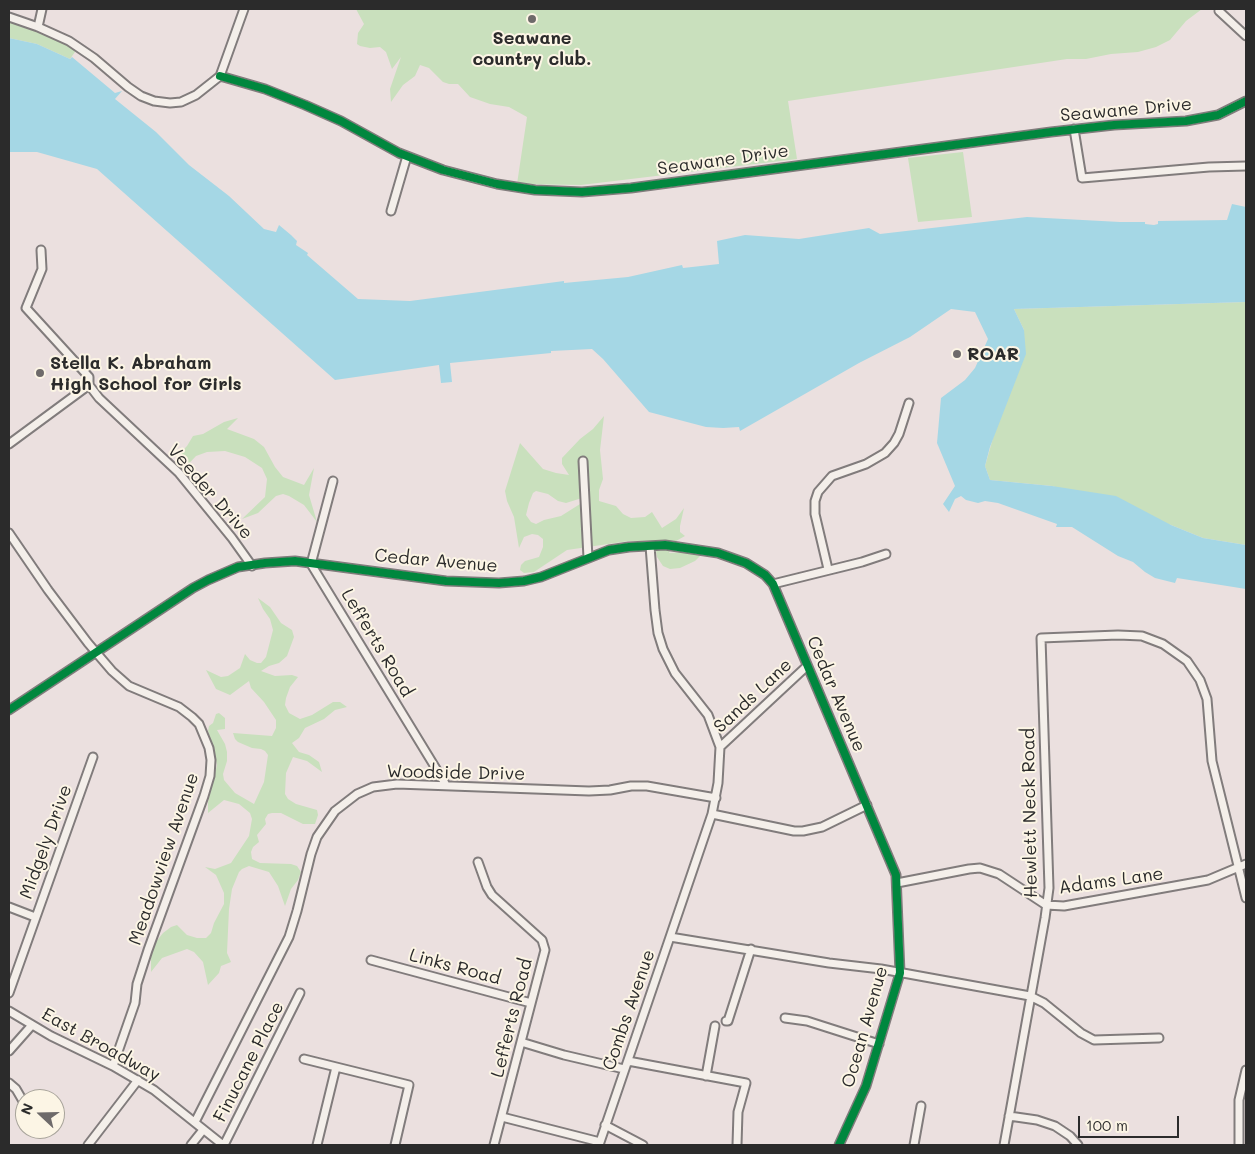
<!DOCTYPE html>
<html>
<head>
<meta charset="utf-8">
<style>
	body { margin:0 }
	#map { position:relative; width:1255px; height:1154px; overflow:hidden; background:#ebe0df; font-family:Mali,sans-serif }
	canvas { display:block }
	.frame { position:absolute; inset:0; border:10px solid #2b2b2b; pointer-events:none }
	.north { position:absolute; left:15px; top:1089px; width:50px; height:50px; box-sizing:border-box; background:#fcf5e5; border:1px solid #a8a49b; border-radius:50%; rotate:291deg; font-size:14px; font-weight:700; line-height:20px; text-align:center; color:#2b2b2b }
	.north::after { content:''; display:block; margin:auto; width:18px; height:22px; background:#6e6a6a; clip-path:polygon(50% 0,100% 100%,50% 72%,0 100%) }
	.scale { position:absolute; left:1078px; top:1116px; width:101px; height:22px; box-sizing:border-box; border:2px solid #2b2b2b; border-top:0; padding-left:6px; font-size:15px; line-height:18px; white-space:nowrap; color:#2b2b2b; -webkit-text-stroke:4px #fcf5e5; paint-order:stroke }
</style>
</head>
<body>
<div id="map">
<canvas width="1255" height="1154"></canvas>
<div class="frame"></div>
<div class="north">N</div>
<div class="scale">100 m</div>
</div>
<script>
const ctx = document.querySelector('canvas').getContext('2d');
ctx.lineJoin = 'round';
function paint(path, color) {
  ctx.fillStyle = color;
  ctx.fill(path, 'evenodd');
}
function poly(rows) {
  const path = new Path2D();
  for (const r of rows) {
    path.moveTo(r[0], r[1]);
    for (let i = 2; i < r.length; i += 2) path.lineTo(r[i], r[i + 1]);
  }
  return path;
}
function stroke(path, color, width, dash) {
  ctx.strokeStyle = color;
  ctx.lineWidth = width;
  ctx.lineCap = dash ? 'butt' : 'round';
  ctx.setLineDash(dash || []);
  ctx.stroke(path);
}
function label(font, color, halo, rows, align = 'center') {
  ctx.font = font + ' Mali,sans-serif';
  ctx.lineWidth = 4;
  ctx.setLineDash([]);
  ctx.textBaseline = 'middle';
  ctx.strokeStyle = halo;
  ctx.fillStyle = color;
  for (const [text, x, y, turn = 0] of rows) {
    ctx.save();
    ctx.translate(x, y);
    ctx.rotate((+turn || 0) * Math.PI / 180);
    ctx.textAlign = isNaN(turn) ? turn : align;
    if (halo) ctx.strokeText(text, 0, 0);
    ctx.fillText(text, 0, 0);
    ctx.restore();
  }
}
const green = poly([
	[356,9,1202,9,1186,21,1170,40,1156,47,1138,52,1111,54,1086,59,1067,59,788,101,797,159,581,185,517,184,527,117,509,107,490,104,470,97,458,84,449,84,443,82,429,68,420,65,415,76,403,85,391,102,390,89,401,57,392,69,386,52,380,47,370,48,360,46,357,44,358,33,364,24],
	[9,20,23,22,64,40,77,49,70,59,37,44,9,38],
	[963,152,972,217,918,222,908,158],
	[1246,302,1246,545,1203,538,1171,525,1052,486,990,480,985,466,1024,330,1014,309],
	[604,416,600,450,603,479,599,490,599,501,616,506,623,514,631,518,645,517,652,512,662,528,676,519,684,508,680,526,680,532,685,536,676,541,669,553,691,552,702,554,695,561,680,568,670,569,663,566,657,557,656,551,660,541,629,541,567,550,534,572,524,573,520,570,521,565,525,561,539,557,543,547,543,539,538,535,532,534,524,537,519,548,514,517,507,501,505,491,520,443,543,469,556,473,569,475,562,464,562,458,580,439,593,429],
	[536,491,548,494,558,501,566,503,582,498,588,499,561,516,544,520,536,524,531,522,526,515,529,503,533,493],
	[238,418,227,429,254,439,264,447,275,467,283,477,304,485,314,468,309,495,317,522,304,505,289,496,283,494,276,496,258,513,242,519,265,497,267,479,262,468,245,457,225,451,207,452,196,456,177,476,175,464,178,455,187,446,193,436,203,434,224,422],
	[258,598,270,607,281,623,292,630,294,637,287,656,279,663,269,666,261,671,275,676,292,675,298,677,290,687,286,698,285,705,289,713,300,719,312,715,333,702,340,702,347,707,335,710,324,719,305,728,299,738,292,743,299,752,309,755,319,762,322,772,307,761,293,757,286,773,285,794,288,799,296,804,317,810,318,815,315,824,303,824,281,813,272,813,268,814,265,819,266,824,257,835,259,842,253,847,251,852,252,859,260,863,291,864,297,866,301,872,298,880,291,889,285,906,278,886,269,872,249,866,242,869,239,872,232,889,229,909,227,953,231,962,221,966,219,973,208,985,203,962,194,952,187,949,162,958,151,972,151,956,155,943,163,933,171,927,177,925,187,935,197,938,206,938,211,933,214,923,224,904,224,893,216,875,205,867,215,869,231,863,249,836,252,819,250,813,239,804,224,800,208,813,208,802,217,765,208,731,209,726,213,723,216,714,219,713,225,718,225,729,217,730,225,744,227,752,227,761,223,774,224,780,235,793,254,804,264,782,268,755,265,751,261,749,252,748,238,742,235,739,233,733,272,736,276,728,276,720,264,702,251,688,249,681,230,695,216,689,206,670,221,677,228,676,240,668,245,654,250,660,257,663,261,663,266,657,273,630,270,619,263,609]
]);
const water = poly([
	[9,38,37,44,70,59,72,57,115,93,122,91,115,99,156,132,189,165,229,196,264,229,276,232,279,225,291,235,297,241,296,245,308,253,307,255,358,299,410,301,564,281,564,283,628,277,682,265,683,268,719,264,717,241,745,235,799,239,869,228,880,234,1027,217,1120,222,1145,222,1145,224,1154,225,1158,224,1158,221,1227,220,1232,204,1246,207,1246,302,1014,309,1024,330,1026,354,990,447,985,466,990,480,1052,486,1116,496,1171,525,1203,538,1246,545,1246,589,1177,578,1175,583,1155,578,1145,572,1133,562,1118,556,1072,527,1056,527,1057,524,998,503,985,501,978,503,966,500,961,496,955,499,949,512,943,504,955,486,937,443,941,398,965,380,975,368,988,339,975,312,951,309,910,337,859,363,740,431,739,427,723,428,706,427,649,412,603,359,592,349,551,351,551,353,450,363,452,382,441,383,439,365,335,380,97,169,37,152,9,152]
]);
const street = poly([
	[1219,11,1246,36],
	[9,17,38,27,69,41,94,58,128,87,141,96,154,101,170,103,181,102,196,95,220,76,244,9],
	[38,27,42,9],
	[220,76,265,89,305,105,341,121,399,153,443,170,497,184,535,190,582,192,631,188,1051,132,1114,125,1186,121,1218,115,1246,101],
	[1074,129,1082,178,1209,167,1246,166],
	[391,211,407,156],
	[41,250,42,269,26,308,89,377,89,385,99,398,179,473,232,538,252,566],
	[9,444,89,385],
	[583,461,588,558],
	[333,481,311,564,446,785],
	[9,533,48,590,88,643,112,671,129,686,179,707,192,717,199,724,209,748,211,760,210,776,204,796,148,950,137,984,135,1003,113,1066],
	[828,569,815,514,815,501,818,492,832,476,866,464,885,453,894,443,899,434,909,403],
	[773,584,862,562,886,554],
	[9,710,193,588,208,580,238,567,265,563,295,561,446,581,499,583,524,581,541,577,609,550,629,547,665,545,718,553,746,563,765,575,773,584,896,875,900,973,866,1086,839,1145],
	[720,747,807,666],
	[712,814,794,831,803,831,822,827,867,805],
	[478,862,487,887,492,895,542,940,545,950,494,1145],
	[897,883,969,869,980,868,999,874,1046,905,1064,906,1208,880,1246,864],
	[9,907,35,917],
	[670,937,829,963,881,969,1030,996,1044,1003,1081,1033,1094,1040,1159,1038],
	[371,960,531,1003],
	[9,993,93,757],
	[9,1011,51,1036,113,1066,154,1090,223,1145],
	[785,1018,807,1021,879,1044],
	[726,1021,728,1021,751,949],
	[521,1042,564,1055,624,1069],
	[9,1051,32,1025],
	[304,1059,409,1085,395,1145],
	[628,1061,746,1083,738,1112,737,1145],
	[706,1076,715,1026],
	[9,1083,16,1089,23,1101],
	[1009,1116,1037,1120,1055,1126,1070,1136,1078,1145],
	[502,1117,600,1142],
	[195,1122,289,937,297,911,311,854,317,837,335,811,357,794,373,787,397,784,589,791,610,790,631,786,647,786,716,798],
	[605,1125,643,1145],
	[88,1145,138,1080],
	[191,1145,203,1130],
	[224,1145,300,993],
	[317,1145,336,1067],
	[599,1145,712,814,718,783,720,747,708,715,675,673,663,649,658,633,655,610,650,546],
	[914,1145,921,1106],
	[1004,1145,1045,918,1049,888,1041,638,1118,635,1142,636,1163,644,1187,661,1200,680,1207,699,1212,761,1246,898],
	[1239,1145,1239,1100,1246,1070]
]);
const cycleway = poly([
	[220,76,265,89,305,105,341,121,399,153,443,170,497,184,535,190,582,192,631,188,1051,132,1114,125,1186,121,1218,115,1246,101],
	[9,710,193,588,208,580,238,567,265,563,295,561,446,581,499,583,524,581,541,577,609,550,629,547,665,545,718,553,746,563,765,575,773,584,896,875,900,973,866,1086,839,1145]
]);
const markers = [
	[532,19,5,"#6e6a6a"],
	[957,354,5,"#6e6a6a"],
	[40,373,5,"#6e6a6a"]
];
const poiNames = [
	["Seawane",532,38,"center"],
	["country club.",532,59,"center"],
	["ROAR",967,354],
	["Stella K. Abraham",50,363],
	["High School for Girls",50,384]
];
const streetNames = [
	["Seawane Drive",1126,110,-5],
	["Seawane Drive",723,160,-8],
	["Veeder Drive",210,492,49],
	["Cedar Avenue",436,561,5],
	["Lefferts Road",377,643,59],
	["Cedar Avenue",836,694,67],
	["Sands Lane",753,696,-43],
	["Woodside Drive",456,773,1],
	["Hewlett Neck Road",1030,813,-91],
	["Midgely Drive",46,842,-70],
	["Meadowview Avenue",164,859,-71],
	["Adams Lane",1111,881,-8],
	["Links Road",455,967,15],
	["Combs Avenue",629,1010,-71],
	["Lefferts Road",512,1018,-76],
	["Ocean Avenue",865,1027,-74],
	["East Broadway",101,1045,29],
	["Finucane Place",249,1062,-63]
];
paint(green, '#c9e0bd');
paint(water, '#a5d7e5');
stroke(street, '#817c7c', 11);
stroke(street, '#f4efea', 7);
stroke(cycleway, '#00873e', 8);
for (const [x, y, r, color] of markers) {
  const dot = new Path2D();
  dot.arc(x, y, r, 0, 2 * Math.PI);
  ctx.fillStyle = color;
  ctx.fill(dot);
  stroke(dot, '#fcf5e5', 2);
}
label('bold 18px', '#2b2b2b', '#fcf5e5', poiNames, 'left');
label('18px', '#2b2b2b', '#fcf5e5', streetNames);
</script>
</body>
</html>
